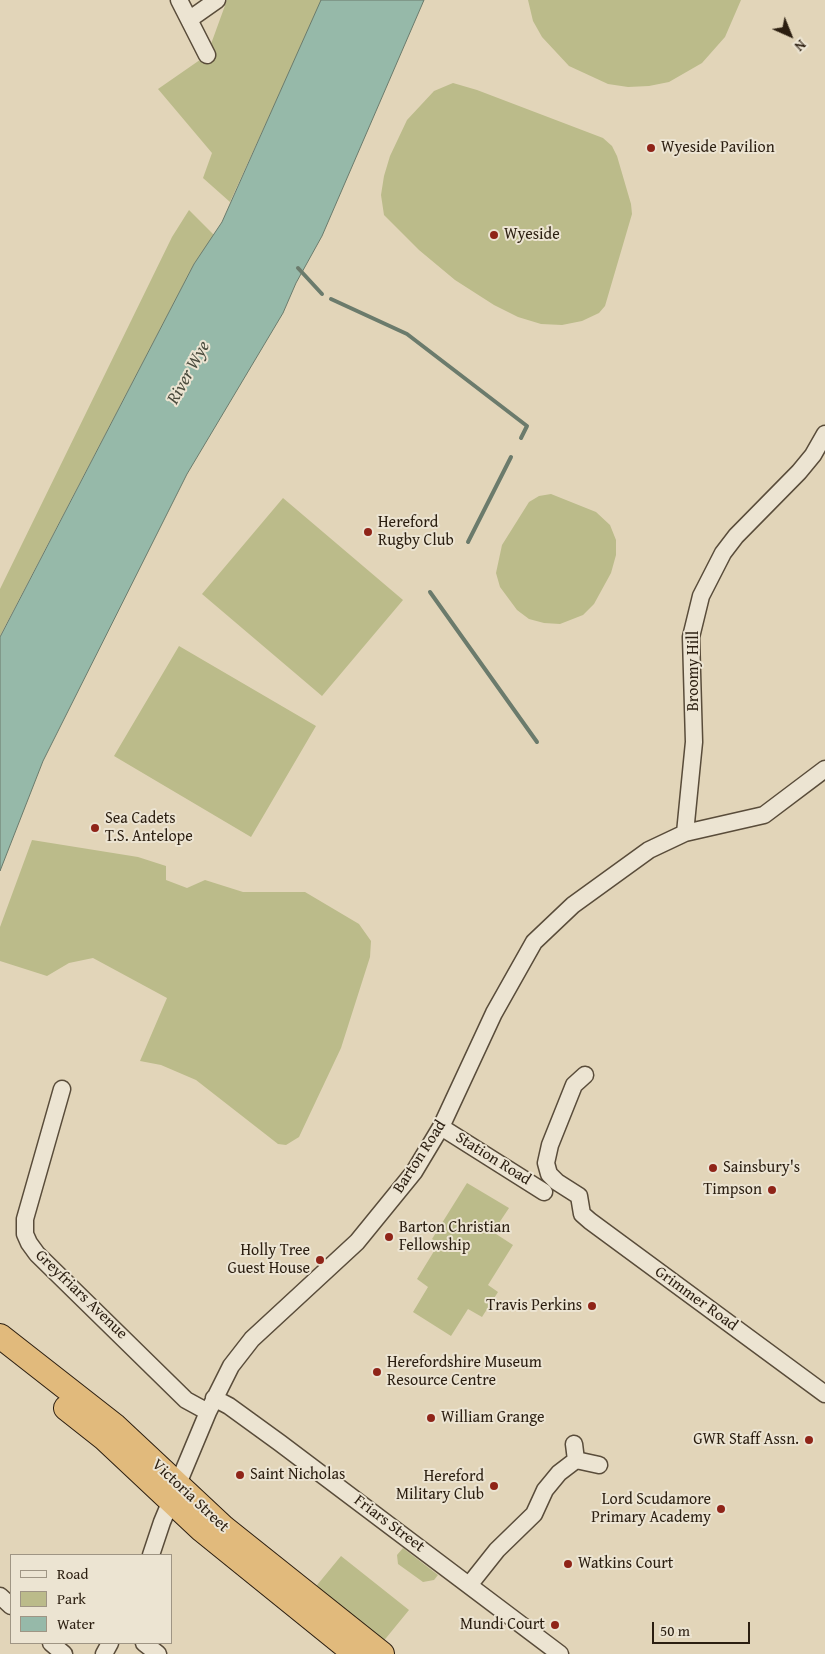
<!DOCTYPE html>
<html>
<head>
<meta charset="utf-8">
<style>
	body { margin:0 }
	#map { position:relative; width:825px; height:1654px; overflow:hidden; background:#e2d5b9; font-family:"Gentium Book Plus",serif }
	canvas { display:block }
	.legend { position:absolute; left:10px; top:1554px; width:162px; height:90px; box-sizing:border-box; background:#ece4d2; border:1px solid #9f9584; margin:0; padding:6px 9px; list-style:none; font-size:15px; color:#2b1e10 }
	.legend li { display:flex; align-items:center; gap:10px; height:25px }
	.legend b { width:25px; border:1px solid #9f9584 }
	.north { position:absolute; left:765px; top:10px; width:50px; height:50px; -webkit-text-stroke:4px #ece4d2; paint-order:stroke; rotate:136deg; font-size:14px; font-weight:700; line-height:20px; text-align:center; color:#2b1e10 }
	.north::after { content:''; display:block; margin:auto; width:18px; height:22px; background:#2b1e10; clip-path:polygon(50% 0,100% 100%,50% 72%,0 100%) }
	.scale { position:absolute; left:652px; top:1622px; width:98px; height:22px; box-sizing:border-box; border:2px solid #2b1e10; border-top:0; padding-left:6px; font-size:15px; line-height:18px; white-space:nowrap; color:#2b1e10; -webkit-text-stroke:4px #ece4d2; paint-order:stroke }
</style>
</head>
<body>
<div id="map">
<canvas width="825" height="1654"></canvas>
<ul class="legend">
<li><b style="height:6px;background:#ece4d2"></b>Road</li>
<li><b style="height:14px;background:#bbbb8a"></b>Park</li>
<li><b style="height:14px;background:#96b9a9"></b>Water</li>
</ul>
<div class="north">N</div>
<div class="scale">50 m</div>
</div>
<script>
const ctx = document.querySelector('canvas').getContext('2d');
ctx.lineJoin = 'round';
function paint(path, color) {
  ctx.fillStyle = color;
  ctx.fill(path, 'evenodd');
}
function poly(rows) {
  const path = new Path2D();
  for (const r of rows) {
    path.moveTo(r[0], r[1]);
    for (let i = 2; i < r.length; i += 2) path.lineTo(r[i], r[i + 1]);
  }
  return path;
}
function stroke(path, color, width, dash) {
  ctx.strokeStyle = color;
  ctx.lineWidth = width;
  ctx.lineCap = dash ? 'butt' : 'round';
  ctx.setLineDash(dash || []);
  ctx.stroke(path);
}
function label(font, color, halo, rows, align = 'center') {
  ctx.font = font + ' "Gentium Book Plus",serif';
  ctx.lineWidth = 4;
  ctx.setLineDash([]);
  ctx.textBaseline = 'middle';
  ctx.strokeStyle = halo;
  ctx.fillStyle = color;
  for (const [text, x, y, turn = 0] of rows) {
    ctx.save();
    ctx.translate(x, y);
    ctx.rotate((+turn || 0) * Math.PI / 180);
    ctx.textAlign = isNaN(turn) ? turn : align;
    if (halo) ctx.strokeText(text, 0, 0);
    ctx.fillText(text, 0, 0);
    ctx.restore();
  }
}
const green = poly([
	[227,0,322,0,230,202,203,178,212,153,158,89,207,55],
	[528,0,741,0,725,37,702,63,669,82,649,86,628,87,608,84,569,66,542,37,533,21],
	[453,83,477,90,603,138,612,146,617,156,631,204,632,214,605,306,599,313,582,321,562,325,541,324,518,317,494,305,455,280,419,250,384,215,381,195,384,176,390,156,407,120,434,91],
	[189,210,214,235,194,264,0,636,0,589,172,237],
	[551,494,596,512,610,525,616,540,616,555,611,573,594,604,583,615,560,624,544,623,529,619,517,610,500,587,496,573,502,545,529,502,539,496],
	[283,498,403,600,322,696,202,594],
	[179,646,316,726,251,837,114,756],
	[32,840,138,857,166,866,166,880,187,888,205,880,243,892,305,892,359,924,371,941,370,957,341,1048,299,1137,286,1145,278,1144,196,1080,161,1065,140,1061,167,998,93,958,69,963,47,976,0,961,0,927],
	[467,1183,509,1208,493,1232,513,1245,488,1285,498,1292,482,1317,468,1309,451,1336,413,1312,428,1287,417,1279,439,1243,432,1239],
	[403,1548,438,1575,434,1580,423,1582,398,1564,397,1555],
	[341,1556,409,1610,382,1643,313,1590]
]);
const water = poly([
	[321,0,424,0,322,236,296,283,283,313,187,474,43,761,0,871,0,637,194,264,222,222,321,0]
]);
const stream = poly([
	[298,268,322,294],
	[331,299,407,334,527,426,521,438],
	[468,542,511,457],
	[430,592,537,742]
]);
const minor = poly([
	[179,0,207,55],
	[190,19,217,0],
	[685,833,694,742,691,637,701,596,723,553,736,536,799,472,813,455,825,434],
	[585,1075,574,1085,550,1145,546,1163,549,1174,557,1182,579,1196,582,1214,590,1221,825,1394],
	[62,1089,25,1219,25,1234,29,1243,37,1254,186,1400,208,1412],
	[441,1127,544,1192],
	[214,1398,229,1406,280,1443,560,1654],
	[574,1444,576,1460],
	[151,1555,162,1522,208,1412,231,1366,252,1339,357,1242,414,1172,441,1127,494,1013,534,942,573,905,649,850,685,833,764,815,825,769],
	[470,1584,497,1550,534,1514,545,1490,559,1473,576,1460,599,1465],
	[0,1596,11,1606],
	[51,1643,64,1654],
	[144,1643,158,1654],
	[104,1654,110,1643]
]);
const highway = poly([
	[0,1336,115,1426,224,1528,382,1654],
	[66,1408,104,1438,202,1530,353,1652]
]);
const markers = [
	[651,148,5,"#8f2418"],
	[494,235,5,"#8f2418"],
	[368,532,5,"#8f2418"],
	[95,828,5,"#8f2418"],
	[713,1168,5,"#8f2418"],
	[772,1190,5,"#8f2418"],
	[389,1237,5,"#8f2418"],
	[320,1260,5,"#8f2418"],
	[592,1306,5,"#8f2418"],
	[377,1372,5,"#8f2418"],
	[431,1418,5,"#8f2418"],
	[809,1440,5,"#8f2418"],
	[240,1475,5,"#8f2418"],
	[494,1486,5,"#8f2418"],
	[721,1509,5,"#8f2418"],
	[568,1564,5,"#8f2418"],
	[555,1625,5,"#8f2418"]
];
const poiNames = [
	["Wyeside Pavilion",661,148],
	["Wyeside",504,235],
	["Hereford",378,523],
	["Rugby Club",378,541],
	["Sea Cadets",105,819],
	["T.S. Antelope",105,837],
	["Sainsbury's",723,1168],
	["Timpson",762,1190,"right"],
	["Barton Christian",399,1228],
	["Fellowship",399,1246],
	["Holly Tree",310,1251,"right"],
	["Guest House",310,1269,"right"],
	["Travis Perkins",582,1306,"right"],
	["Herefordshire Museum",387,1363],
	["Resource Centre",387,1381],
	["William Grange",441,1418],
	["GWR Staff Assn.",799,1440,"right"],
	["Saint Nicholas",250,1475],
	["Hereford",484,1477,"right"],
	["Military Club",484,1495,"right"],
	["Lord Scudamore",711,1500,"right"],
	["Primary Academy",711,1518,"right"],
	["Watkins Court",578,1564],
	["Mundi Court",545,1625,"right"]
];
const streetNames = [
	["Broomy Hill",694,671,-90],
	["Barton Road",420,1157,-57],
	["Station Road",493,1159,32],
	["Greyfriars Avenue",81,1295,44],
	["Grimmer Road",696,1299,36],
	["Victoria Street",190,1496,43],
	["Friars Street",389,1524,37]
];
const waterNames = [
	["River Wye",189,373,-61]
];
paint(green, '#bbbb8a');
paint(water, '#96b9a9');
stroke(water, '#6b7b6c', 1);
stroke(stream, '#6b7b6c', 4);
stroke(minor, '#594c3a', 19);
stroke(highway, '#2b1e10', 26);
stroke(minor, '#ece4d2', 16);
stroke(highway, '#e1ba7c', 24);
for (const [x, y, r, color] of markers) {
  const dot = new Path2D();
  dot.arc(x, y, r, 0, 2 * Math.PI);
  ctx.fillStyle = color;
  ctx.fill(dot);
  stroke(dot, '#ece4d2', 2);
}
label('16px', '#2b1e10', '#ece4d2', poiNames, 'left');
label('16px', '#2b1e10', '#ece4d2', streetNames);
label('italic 18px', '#4b4c3e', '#ece4d2', waterNames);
</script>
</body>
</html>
